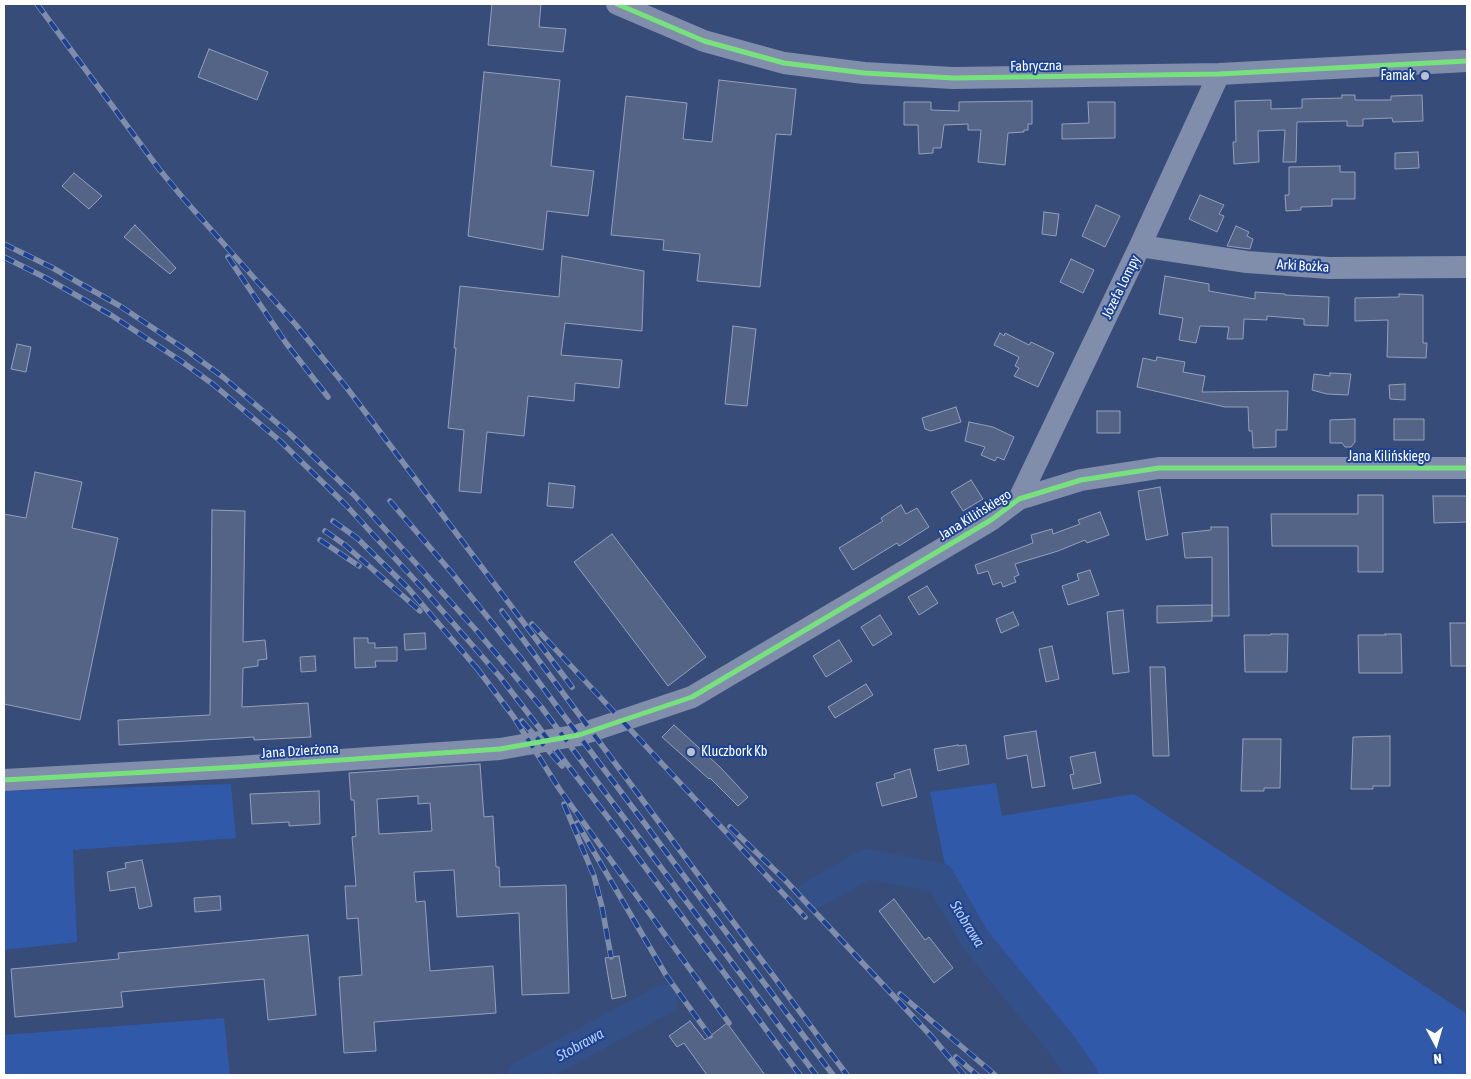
<!DOCTYPE html>
<html>
<head>
<meta charset="utf-8">
<style>
	body { margin:0 }
	#map { position:relative; width:1471px; height:1079px; overflow:hidden; background:#374c78; font-family:"Asap Condensed",sans-serif }
	canvas { display:block }
	.frame { position:absolute; inset:0; border:5px solid #fff; pointer-events:none }
	.north { position:absolute; left:1411px; top:1019px; width:50px; height:50px; -webkit-text-stroke:4px #1c4293; paint-order:stroke; rotate:174deg; font-size:14px; font-weight:700; line-height:20px; text-align:center; color:#fff }
	.north::after { content:''; display:block; margin:auto; width:18px; height:22px; background:#fff; clip-path:polygon(50% 0,100% 100%,50% 72%,0 100%) }
</style>
</head>
<body>
<div id="map">
<canvas width="1471" height="1079"></canvas>
<div class="frame"></div>
<div class="north">N</div>
</div>
<script>
const ctx = document.querySelector('canvas').getContext('2d');
ctx.lineJoin = 'round';
function paint(path, color) {
  ctx.fillStyle = color;
  ctx.fill(path, 'evenodd');
}
function poly(rows) {
  const path = new Path2D();
  for (const r of rows) {
    path.moveTo(r[0], r[1]);
    for (let i = 2; i < r.length; i += 2) path.lineTo(r[i], r[i + 1]);
  }
  return path;
}
function stroke(path, color, width, dash) {
  ctx.strokeStyle = color;
  ctx.lineWidth = width;
  ctx.lineCap = dash ? 'butt' : 'round';
  ctx.setLineDash(dash || []);
  ctx.stroke(path);
}
function label(font, color, halo, rows, align = 'center') {
  ctx.font = font + ' "Asap Condensed",sans-serif';
  ctx.lineWidth = 4;
  ctx.setLineDash([]);
  ctx.textBaseline = 'middle';
  ctx.strokeStyle = halo;
  ctx.fillStyle = color;
  for (const [text, x, y, turn = 0] of rows) {
    ctx.save();
    ctx.translate(x, y);
    ctx.rotate((+turn || 0) * Math.PI / 180);
    ctx.textAlign = isNaN(turn) ? turn : align;
    if (halo) ctx.strokeText(text, 0, 0);
    ctx.fillText(text, 0, 0);
    ctx.restore();
  }
}
const green = poly([
	[996,783,1002,816,1134,794,1467,1014,1467,1075,1091,1075,984,935,947,875,930,792],
	[231,784,236,838,73,850,77,942,4,950,4,791],
	[224,1018,230,1075,4,1075,4,1035]
]);
const river = poly([
	[812,895,867,864,940,878,975,939,1062,1045,1083,1075],
	[523,1075,663,1000]
]);
const building = poly([
	[492,4,541,4,539,27,566,29,563,52,488,45,492,4],
	[209,49,268,72,257,100,198,77,209,49],
	[484,72,560,80,551,166,594,171,588,216,547,211,543,250,468,236,484,72],
	[719,80,796,89,791,135,776,134,760,287,697,281,700,254,663,250,664,240,611,235,626,96,687,103,683,139,712,142,719,80],
	[1342,95,1355,95,1355,100,1391,100,1391,96,1422,95,1423,121,1393,122,1392,118,1363,119,1363,126,1347,126,1347,121,1297,122,1296,162,1283,162,1285,130,1258,131,1259,162,1234,164,1233,142,1236,142,1235,101,1271,100,1271,109,1302,108,1302,99,1342,98,1342,95],
	[1032,101,1032,124,1028,124,1028,130,1024,130,1024,132,1008,133,1005,165,978,162,981,130,968,130,968,124,944,125,941,148,933,148,933,153,919,154,918,125,904,125,904,102,931,102,931,110,959,111,959,102,1032,101],
	[1088,102,1115,102,1115,138,1062,139,1062,124,1089,123,1088,102],
	[1418,152,1419,168,1395,169,1395,153,1418,152],
	[1340,166,1340,172,1355,172,1355,199,1332,199,1332,206,1301,207,1301,210,1286,211,1285,195,1289,195,1289,167,1340,166],
	[74,173,102,196,89,209,62,186,74,173],
	[1200,195,1224,205,1219,214,1224,216,1217,232,1189,219,1200,195],
	[1096,205,1120,216,1105,247,1082,236,1096,205],
	[1044,212,1059,214,1056,236,1042,234,1044,212],
	[135,225,176,268,170,274,124,237,135,225],
	[1236,226,1249,232,1247,236,1253,239,1250,249,1227,246,1236,226],
	[562,256,644,271,642,331,565,323,561,355,622,360,619,388,575,383,574,401,528,396,524,436,487,432,481,493,459,491,464,430,448,428,456,348,454,348,460,286,559,297,562,256],
	[1071,259,1094,270,1083,293,1060,282,1071,259],
	[1165,276,1209,284,1209,291,1255,299,1255,292,1285,294,1285,295,1329,297,1328,326,1304,325,1304,319,1267,316,1267,320,1244,319,1243,339,1227,339,1229,327,1200,326,1196,343,1179,340,1183,318,1159,314,1165,276],
	[1399,294,1423,295,1423,343,1427,343,1426,358,1387,357,1388,320,1355,321,1355,298,1399,297,1399,294],
	[733,326,756,329,747,406,725,404,733,326],
	[1000,333,1004,336,1005,333,1029,345,1031,342,1054,353,1038,387,1014,376,1019,368,1015,366,1019,357,994,345,1000,333],
	[17,344,31,347,26,372,11,369,17,344],
	[1157,357,1185,362,1183,372,1205,376,1202,392,1288,391,1287,430,1276,430,1276,447,1253,448,1252,431,1249,431,1248,407,1225,407,1137,387,1143,358,1156,361,1157,357],
	[1330,373,1351,374,1348,395,1327,394,1312,390,1314,374,1330,376,1330,373],
	[1405,384,1405,400,1390,399,1389,385,1405,384],
	[956,407,961,422,931,431,925,429,922,418,956,407],
	[1097,411,1120,411,1120,433,1097,433,1097,411],
	[1355,419,1355,442,1351,447,1345,447,1342,443,1330,443,1330,420,1355,419],
	[1394,419,1424,419,1424,440,1394,440,1394,419],
	[969,422,993,427,1014,437,1004,460,997,457,995,461,981,455,985,447,965,441,969,422],
	[35,472,82,482,72,528,118,538,80,720,4,704,4,514,26,518,35,472],
	[971,480,983,499,963,511,951,492,971,480],
	[549,483,575,486,573,508,547,506,549,483],
	[1160,487,1168,535,1146,540,1138,491,1160,487],
	[1358,495,1383,495,1383,572,1358,572,1358,546,1272,546,1271,514,1358,514,1358,495],
	[1433,496,1467,496,1467,522,1434,523,1433,496],
	[901,505,906,514,917,508,929,527,899,546,897,543,853,570,839,548,883,521,881,518,901,505],
	[212,510,245,511,243,642,265,640,267,659,258,660,258,666,243,668,242,707,308,703,311,737,254,740,254,737,119,745,118,720,210,715,212,510],
	[1100,512,1109,535,1087,543,1085,540,1058,551,1015,564,1019,575,1014,577,1016,582,1003,587,1001,582,993,585,988,571,978,574,975,565,1033,543,1031,535,1052,529,1053,534,1080,524,1078,520,1100,512],
	[1211,527,1228,527,1229,616,1212,616,1212,557,1185,558,1182,533,1211,530,1211,527],
	[612,534,706,657,668,686,574,562,612,534],
	[1090,570,1099,595,1068,605,1062,586,1079,580,1077,574,1090,570],
	[927,586,938,603,919,615,908,597,927,586],
	[1212,605,1212,621,1157,623,1157,606,1212,605],
	[1123,610,1129,672,1113,674,1107,612,1123,610],
	[1013,612,1019,625,1001,633,996,619,1013,612],
	[880,615,892,634,873,646,861,627,880,615],
	[1450,623,1467,623,1467,666,1451,666,1450,623],
	[425,633,426,649,405,650,404,634,425,633],
	[1271,634,1288,634,1287,672,1245,672,1244,635,1271,635,1271,634],
	[1385,634,1401,634,1402,673,1359,673,1358,635,1386,635,1385,634],
	[354,638,368,638,368,643,375,643,375,648,397,647,397,661,375,661,376,667,355,668,354,638],
	[839,640,852,661,826,677,813,656,839,640],
	[1052,646,1059,679,1046,682,1039,649,1052,646],
	[315,656,316,671,301,672,300,657,315,656],
	[1150,667,1165,667,1169,756,1153,756,1150,667],
	[866,684,873,695,835,718,828,707,866,684],
	[674,725,720,767,748,797,738,806,710,778,709,779,662,737,674,725],
	[1036,731,1045,786,1032,788,1027,755,1007,759,1004,736,1036,731],
	[1390,736,1390,786,1373,786,1373,789,1351,789,1353,737,1390,736],
	[1243,739,1281,739,1280,788,1264,788,1264,791,1241,791,1243,739],
	[958,745,958,746,966,745,969,764,938,771,934,749,958,745],
	[1095,752,1101,783,1073,789,1070,775,1074,774,1070,757,1095,752],
	[480,764,484,817,493,816,496,867,499,867,500,887,566,885,569,993,522,995,519,913,457,917,454,870,414,872,416,902,425,901,430,971,493,966,496,1013,374,1022,376,1051,344,1053,339,977,362,975,358,918,347,919,345,886,356,886,352,837,356,836,354,800,351,800,349,773,480,764],
	[418,796,418,804,430,803,432,831,379,834,377,799,418,796],
	[910,769,917,797,882,806,876,783,895,778,894,774,910,769],
	[319,791,320,824,289,826,289,822,252,824,250,794,319,791],
	[142,860,152,906,139,909,135,887,110,891,107,872,126,868,125,863,142,860],
	[220,896,221,910,195,912,194,898,220,896],
	[894,899,925,940,929,937,953,968,934,983,879,911,894,899],
	[308,935,316,1015,268,1020,264,979,121,992,123,1007,15,1017,11,969,119,959,118,953,308,935],
	[619,956,626,996,612,999,605,958,619,956],
	[690,1021,705,1040,727,1023,765,1075,707,1075,684,1043,677,1047,669,1036,690,1021]
]);
const minor = poly([
	[617,4,704,41,784,63,864,73,953,78,1219,74,1467,61],
	[1140,246,1247,262,1329,268,1467,267],
	[1019,499,1140,246,1219,74],
	[4,780,238,767,500,749,579,735,692,697,991,520,1019,499,1081,480,1159,468,1467,468]
]);
const rail = poly([
	[37,4,159,169,183,198,296,325,347,388,572,687],
	[4,244,51,267,120,306,189,352,223,377,290,434,354,495,476,630,542,708,816,1075],
	[4,257,46,278,111,315,181,361,214,385,279,440,345,504,425,591,501,678,616,828,800,1075],
	[228,257,286,343,328,397],
	[390,501,452,573,523,661,833,1075],
	[333,521,357,538,408,588,480,672],
	[325,531,345,545,420,611],
	[320,540,359,566],
	[502,611,847,1075],
	[532,624,805,917],
	[476,667,513,716,560,790,729,1023],
	[522,721,562,766],
	[564,804,594,876,602,907,611,957],
	[577,823,666,975,710,1036],
	[730,827,785,880,932,1037,964,1075],
	[900,994,995,1075],
	[956,1057,977,1075]
]);
const cycleway = poly([
	[617,4,704,41,784,63,864,73,953,78,1219,74,1467,61],
	[4,780,238,767,500,749,579,735,692,697,991,520,1019,499,1081,480,1159,468,1467,468]
]);
const markers = [
	[1425,76,5,"#b9c0d0"],
	[691,752,5,"#b9c0d0"]
];
const streetNames = [
	["Fabryczna",1036,66,-1],
	["Arki Bożka",1303,266,3],
	["Józefa Lompy",1121,287,-64],
	["Jana Kilińskiego",1389,457],
	["Jana Kilińskiego",975,515,-32],
	["Jana Dzierżona",300,751,-4]
];
const poiNames = [
	["Famak",1415,76],
	["Kluczbork Kb",701,752,"left"]
];
const waterNames = [
	["Stobrawa",967,924,58],
	["Stobrawa",580,1045,-29]
];
paint(green, '#3159a9');
stroke(river, '#345089', 30);
paint(building, '#546487');
stroke(building, '#94a0b9', 1);
stroke(minor, '#808dab', 22);
stroke(rail, '#7f8daa', 5.5);
stroke(rail, '#1c4293', 4, [11]);
stroke(cycleway, '#77e17e', 5);
for (const [x, y, r, color] of markers) {
  const dot = new Path2D();
  dot.arc(x, y, r, 0, 2 * Math.PI);
  ctx.fillStyle = color;
  ctx.fill(dot);
  stroke(dot, '#1c4293', 2);
}
label('14px', '#fff', '#1c4293', streetNames);
label('14px', '#fff', '#1c4293', poiNames, 'right');
label('italic 15px', '#bacef5', '#1c4293', waterNames);
</script>
</body>
</html>
